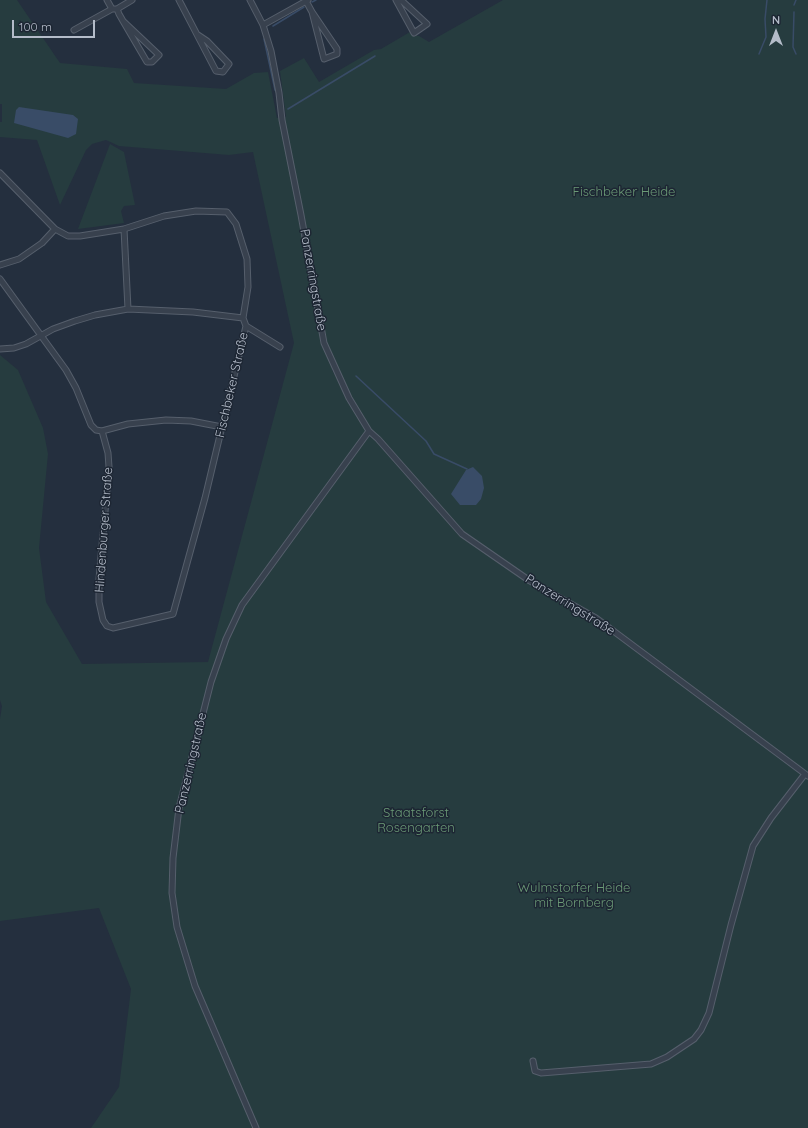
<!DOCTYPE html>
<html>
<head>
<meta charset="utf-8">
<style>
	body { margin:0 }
	#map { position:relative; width:808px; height:1128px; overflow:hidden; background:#242f3e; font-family:Quicksand,sans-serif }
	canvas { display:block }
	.north { position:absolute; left:756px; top:12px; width:40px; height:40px; -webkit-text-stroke:3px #1d2633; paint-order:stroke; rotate:0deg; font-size:11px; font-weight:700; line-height:16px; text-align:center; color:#b4bcc9 }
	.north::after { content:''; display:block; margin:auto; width:14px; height:18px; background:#b4bcc9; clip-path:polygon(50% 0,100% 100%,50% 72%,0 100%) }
	.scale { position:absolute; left:12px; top:20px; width:83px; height:18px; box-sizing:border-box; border:2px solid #b4bcc9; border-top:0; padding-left:5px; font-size:12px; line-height:14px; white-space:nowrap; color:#b4bcc9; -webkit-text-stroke:3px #1d2633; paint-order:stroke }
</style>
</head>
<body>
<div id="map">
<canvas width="808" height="1128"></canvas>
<div class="north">N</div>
<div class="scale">100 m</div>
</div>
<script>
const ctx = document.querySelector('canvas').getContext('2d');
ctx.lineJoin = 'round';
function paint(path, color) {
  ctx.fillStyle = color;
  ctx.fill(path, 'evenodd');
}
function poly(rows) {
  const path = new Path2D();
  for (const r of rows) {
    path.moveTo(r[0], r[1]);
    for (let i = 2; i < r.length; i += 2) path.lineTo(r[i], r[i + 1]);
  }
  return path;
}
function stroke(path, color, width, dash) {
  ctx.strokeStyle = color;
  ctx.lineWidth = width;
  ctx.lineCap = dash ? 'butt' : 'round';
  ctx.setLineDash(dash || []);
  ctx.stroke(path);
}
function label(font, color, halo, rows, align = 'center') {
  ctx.font = font + ' Quicksand,sans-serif';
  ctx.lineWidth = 3;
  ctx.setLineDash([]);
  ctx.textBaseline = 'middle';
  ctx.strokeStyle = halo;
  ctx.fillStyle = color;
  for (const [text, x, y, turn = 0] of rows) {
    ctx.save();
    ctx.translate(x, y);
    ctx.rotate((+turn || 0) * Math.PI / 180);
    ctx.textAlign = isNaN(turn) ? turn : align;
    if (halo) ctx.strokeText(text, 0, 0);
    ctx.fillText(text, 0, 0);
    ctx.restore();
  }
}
const green = poly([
	[0,0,17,0,60,63,127,69,134,83,226,89,254,73,268,72,277,118,286,117,280,71,304,58,319,82,374,50,381,49,410,32,412,35,419,36,429,42,503,0,808,0,808,1128,91,1128,119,1087,131,989,99,908,0,921,0,719,2,706,0,700,0,355,18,370,43,428,48,454,39,548,46,602,82,664,208,662,294,343,253,152,229,155,119,146,106,140,92,144,86,150,60,205,37,140,0,137,0,122,2,122,2,104,0,104],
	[334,367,369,431,462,534,530,581,529,583,460,536,376,440,364,428,332,370],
	[110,144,124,152,135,205,124,206,121,211,124,223,78,229]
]);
const water = poly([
	[19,107,73,115,78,119,76,134,68,138,14,123,16,110],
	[473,467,482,476,484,488,481,499,476,505,460,505,451,494,466,470]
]);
const stream = poly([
	[312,2,316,0],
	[794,5,796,0],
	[794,12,793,47,796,54],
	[273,26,304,7],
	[264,39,275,90],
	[759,54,766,37,765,19,767,0],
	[288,109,375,56],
	[356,376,426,441,434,454,467,469]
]);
const street = poly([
	[107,0,112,9,117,9,132,0],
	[179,0,216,71,223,72,229,64,207,41,198,35],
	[250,0,263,25,271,51,279,93,282,120,301,215,324,343,349,398,369,431,378,439,462,534,530,581,596,618,808,776],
	[396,0,414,33,427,24,401,0],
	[306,1,312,12,324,59,337,54,337,49,312,12],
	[117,9,119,14,123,21,147,62,152,62,159,55,123,21],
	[263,25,308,0],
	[74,30,112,9],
	[0,173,55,229,68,236,80,236,124,229,164,216,196,211,227,212,236,224,247,259,248,287,243,318,246,326,205,498,173,614,113,628,107,626,103,620,99,602,99,579,109,467,108,453,102,431,96,430,91,425,76,388,66,370,0,279],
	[124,229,128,309],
	[0,265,19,259,42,243,55,229],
	[246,326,280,347],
	[0,349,14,348,26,344,53,329,75,321,95,315,128,309,193,312,243,318],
	[102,431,128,424,166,420,191,421,222,427],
	[533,1061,535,1071,541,1073,651,1064,667,1057,694,1039,701,1030,709,1013,731,925,753,846,771,818,805,774],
	[256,1128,195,986,177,927,172,893,173,858,179,808,211,682,226,639,242,605,369,431]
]);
const parkNames = [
	["Fischbeker Heide",624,192],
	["Staatsforst",416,813],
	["Rosengarten",416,828],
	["Wulmstorfer Heide",574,888],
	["mit Bornberg",574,903]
];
const streetNames = [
	["Panzerringstraße",313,280,80],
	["Fischbeker Straße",232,385,-77],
	["Hindenburger Straße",104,530,-86],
	["Panzerringstraße",570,605,32],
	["Panzerringstraße",191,763,-77]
];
paint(green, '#263c3f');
paint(water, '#394c67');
stroke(stream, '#394c67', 1.5);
stroke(street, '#565f6c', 7);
stroke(street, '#38414e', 5);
label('13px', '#6b9a76', '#1d2633', parkNames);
label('13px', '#b4bcc9', '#1d2633', streetNames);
</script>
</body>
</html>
